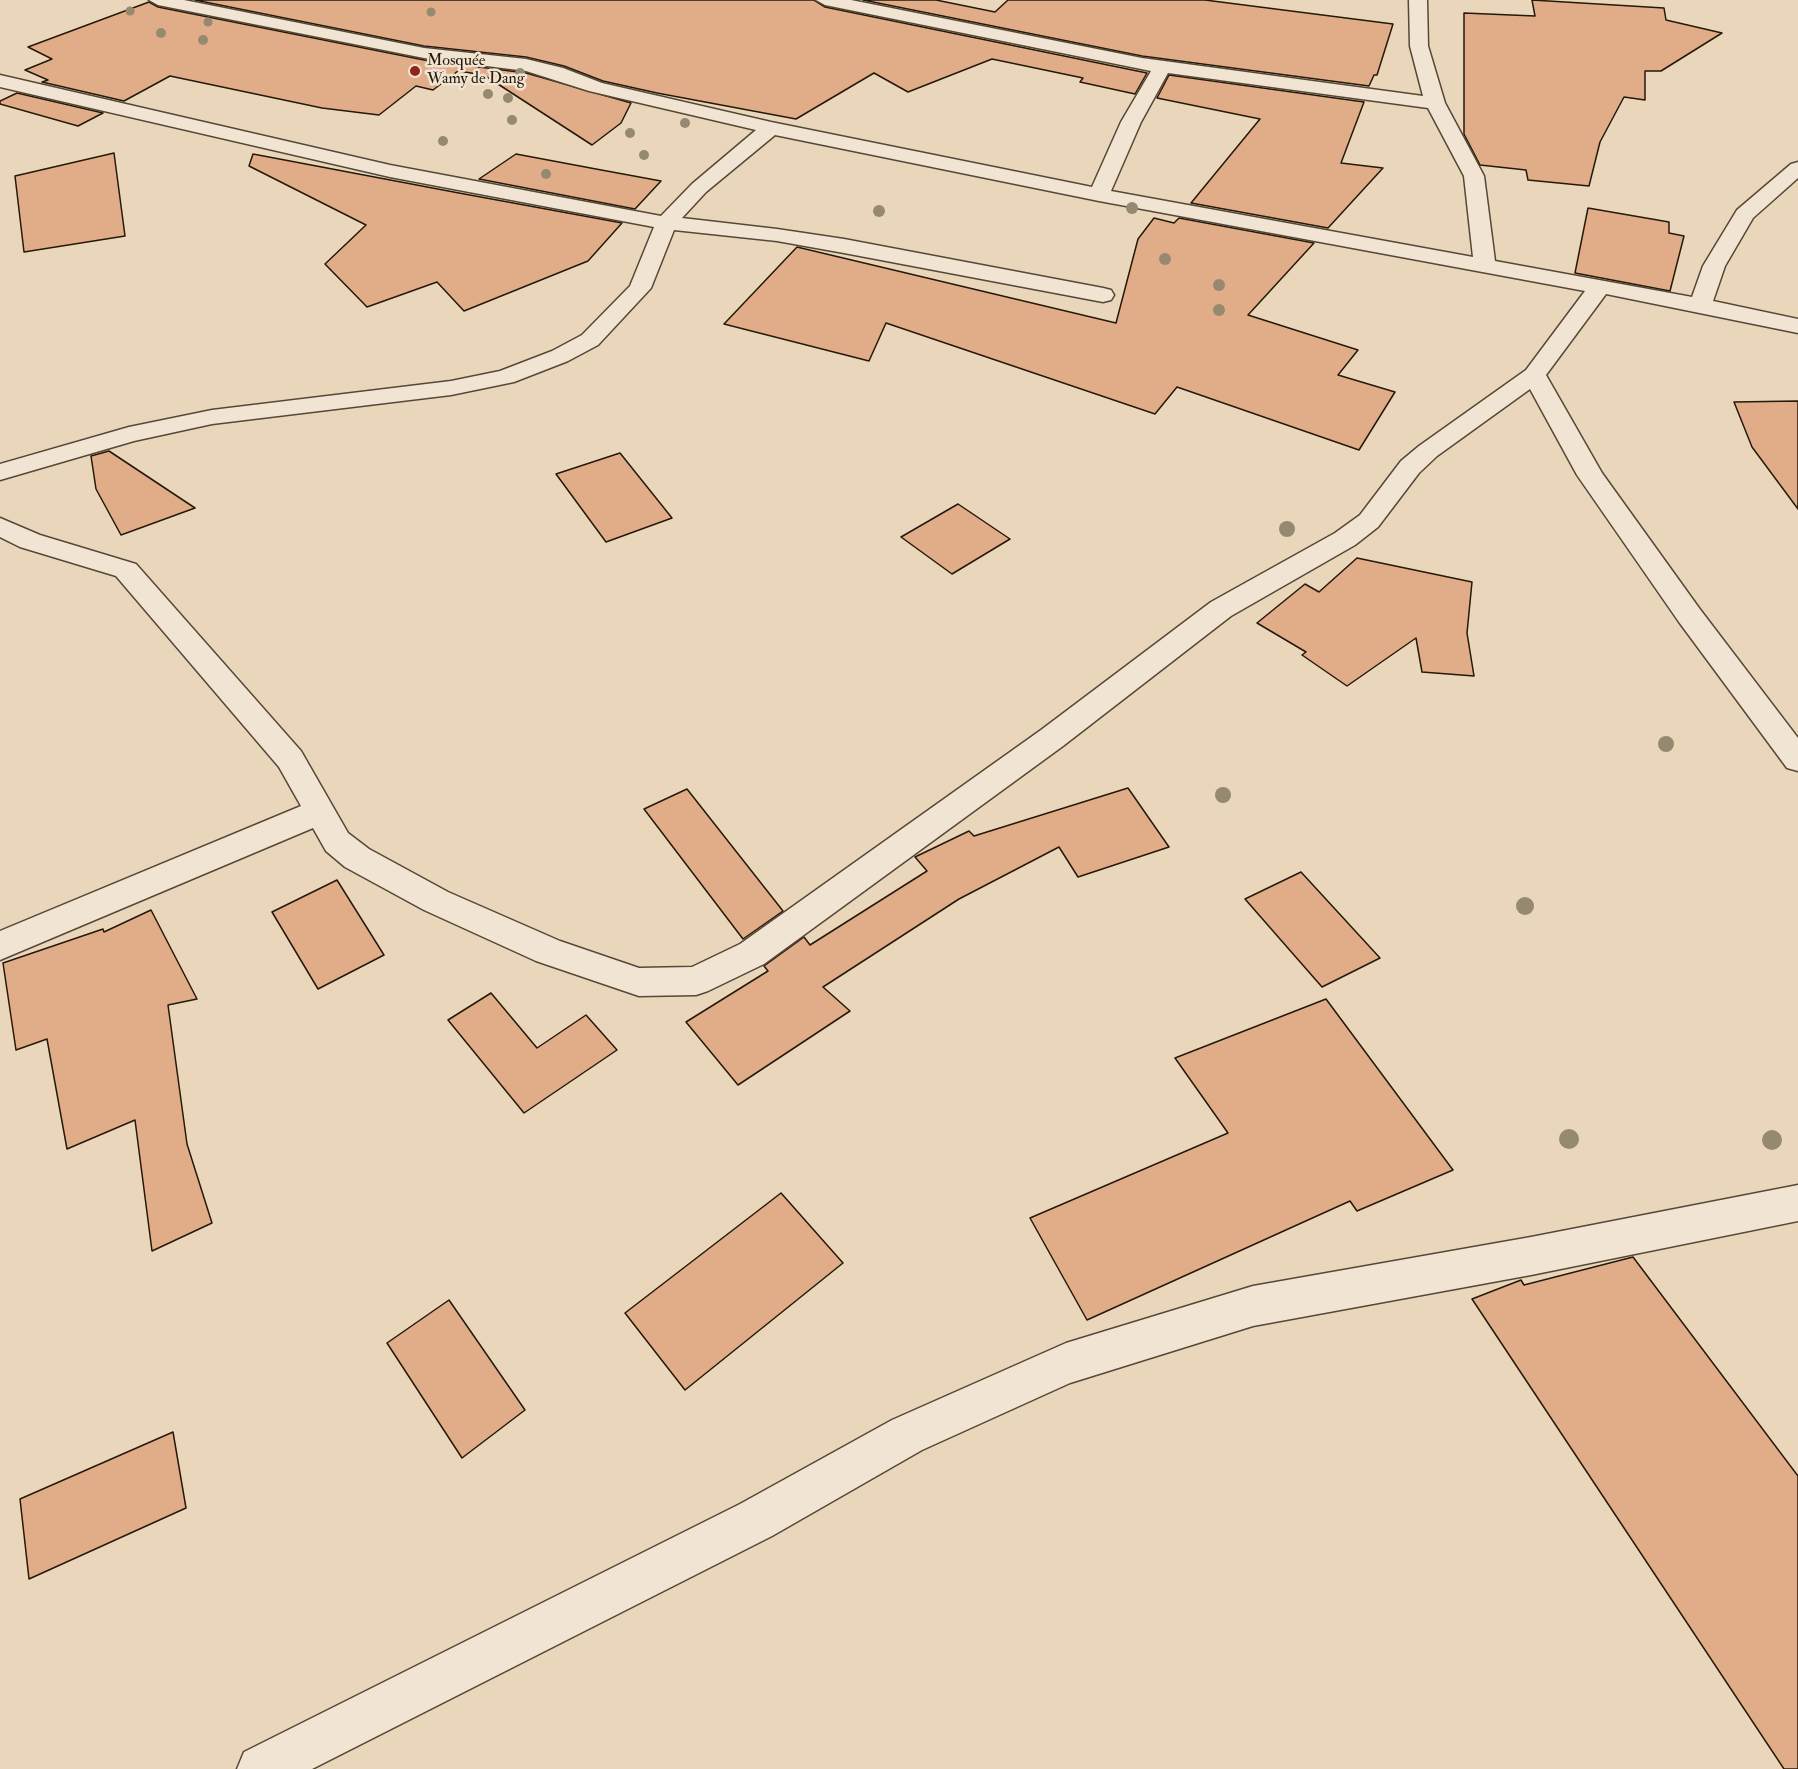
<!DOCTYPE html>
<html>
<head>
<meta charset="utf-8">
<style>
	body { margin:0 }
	canvas { display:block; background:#ead6bb }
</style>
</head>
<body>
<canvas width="1798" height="1769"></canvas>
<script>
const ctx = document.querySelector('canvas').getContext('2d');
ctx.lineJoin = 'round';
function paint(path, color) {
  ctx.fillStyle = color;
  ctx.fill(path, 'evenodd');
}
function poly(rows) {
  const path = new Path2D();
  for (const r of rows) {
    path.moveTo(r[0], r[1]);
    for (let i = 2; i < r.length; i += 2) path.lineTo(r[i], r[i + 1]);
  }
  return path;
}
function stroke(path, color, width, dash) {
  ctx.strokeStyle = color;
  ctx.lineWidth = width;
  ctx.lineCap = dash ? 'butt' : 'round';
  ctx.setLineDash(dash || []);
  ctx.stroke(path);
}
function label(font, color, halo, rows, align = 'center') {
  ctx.font = font + ' "IM FELL Double Pica",serif';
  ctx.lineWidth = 5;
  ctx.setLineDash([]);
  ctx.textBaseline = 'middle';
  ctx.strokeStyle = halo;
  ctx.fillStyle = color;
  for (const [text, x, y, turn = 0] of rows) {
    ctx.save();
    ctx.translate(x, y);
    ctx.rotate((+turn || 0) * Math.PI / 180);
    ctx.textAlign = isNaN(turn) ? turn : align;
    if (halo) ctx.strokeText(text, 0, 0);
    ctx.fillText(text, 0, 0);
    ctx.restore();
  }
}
const building = poly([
	[195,0,814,0,825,7,1147,73,1135,94,1080,82,1083,78,992,59,908,92,874,73,796,119,657,93,603,81,564,66,526,57,424,46,195,0],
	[863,0,936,0,995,12,1008,0,1205,0,1393,24,1377,75,1374,75,1369,86,1142,56,863,0],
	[1532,0,1664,8,1666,20,1722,33,1661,71,1645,71,1645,100,1624,97,1600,142,1589,186,1528,180,1526,170,1480,165,1464,134,1464,13,1535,16,1532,0],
	[149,2,158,7,424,60,526,73,631,103,621,123,592,145,484,75,458,71,433,90,416,86,379,115,322,108,170,76,124,101,42,82,48,80,25,70,52,59,28,47,149,2],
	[1169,75,1364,102,1341,163,1383,168,1328,228,1191,203,1260,119,1157,98,1169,75],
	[17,93,103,113,78,126,0,104,0,101,17,93],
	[114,153,125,236,24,252,15,176,114,153],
	[253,154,459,193,622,223,588,261,464,311,437,282,367,307,325,264,366,225,249,166,253,154],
	[516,154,596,169,661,181,635,209,479,179,516,154],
	[1588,208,1669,222,1669,233,1684,236,1670,291,1575,273,1588,208],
	[1154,218,1174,223,1179,218,1314,243,1248,315,1358,350,1338,375,1395,392,1359,450,1177,387,1155,414,886,323,869,361,724,324,797,247,1116,323,1138,239,1154,218],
	[1798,401,1798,509,1752,447,1734,402,1798,401],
	[109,451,195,508,121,535,96,489,91,456,109,451],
	[620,453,672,518,606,542,556,474,620,453],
	[958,504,1010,539,952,574,901,537,958,504],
	[1357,558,1472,582,1467,633,1474,676,1422,672,1416,638,1347,686,1302,655,1306,652,1257,623,1305,584,1319,592,1357,558],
	[1128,788,1169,847,1078,877,1059,847,959,899,823,987,850,1011,738,1085,686,1022,768,971,764,966,804,937,810,945,927,871,915,857,969,831,974,836,1128,788],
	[687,789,783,911,743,939,644,809,687,789],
	[1301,872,1380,958,1322,987,1245,899,1301,872],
	[337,880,384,955,318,989,272,912,337,880],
	[151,910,197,999,168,1005,187,1144,212,1223,152,1251,135,1120,67,1149,47,1039,16,1050,3,963,103,929,104,932,151,910],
	[491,993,537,1048,586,1015,617,1050,524,1113,448,1020,491,993],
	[1326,999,1453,1170,1357,1211,1350,1201,1087,1320,1030,1218,1228,1133,1175,1058,1326,999],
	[781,1193,843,1263,685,1390,625,1313,781,1193],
	[1633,1257,1798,1476,1798,1769,1784,1769,1472,1299,1521,1280,1524,1285,1633,1257],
	[449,1300,525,1410,462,1458,387,1343,449,1300],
	[173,1432,186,1508,29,1579,20,1499,173,1432]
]);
const minor = poly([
	[149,0,184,0,424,48,526,59,563,68,602,83,771,122,1092,187,1121,122,1151,71,825,5,816,0,851,0,1142,58,1423,96,1410,46,1409,0,1427,0,1428,46,1445,103,1484,176,1495,261,1692,297,1703,266,1737,210,1791,164,1798,162,1798,178,1753,218,1725,266,1713,301,1798,319,1798,333,1606,294,1546,375,1602,473,1699,608,1798,738,1798,771,1787,768,1679,622,1577,475,1530,389,1437,456,1419,473,1378,527,1355,545,1231,616,1063,746,764,964,708,991,696,995,639,996,536,961,424,910,345,867,326,851,313,828,0,960,0,931,301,806,279,767,116,576,20,547,0,537,0,518,40,535,136,564,301,751,348,833,369,849,448,892,560,941,639,968,692,967,740,944,1041,730,1211,602,1335,533,1360,515,1401,461,1419,446,1526,370,1585,291,1099,201,775,135,706,192,682,218,777,229,844,239,1103,288,1111,290,1114,295,1111,300,1103,302,844,253,777,241,674,230,651,288,598,345,568,361,514,382,451,395,212,424,134,441,0,480,0,464,129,427,212,410,451,381,500,371,552,351,582,335,630,286,654,227,390,177,0,87,0,75,390,165,661,216,692,184,756,130,589,91,526,71,424,58,158,5,149,0],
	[1168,73,1428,108,1464,176,1473,257,1111,191,1141,122,1168,73],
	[1798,1185,1798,1221,1531,1275,1253,1326,1070,1383,922,1450,772,1536,312,1769,237,1769,244,1752,740,1504,892,1420,1066,1343,1253,1286,1531,1237,1798,1185]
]);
const trees = [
	[130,11,4.5],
	[431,12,4.5],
	[208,22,4.5],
	[161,33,5],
	[203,40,5],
	[520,73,5],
	[488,94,5],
	[508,98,5],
	[512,120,5],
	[685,123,5],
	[630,133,5],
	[443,141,5],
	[644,155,5],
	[546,174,5],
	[1132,208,6],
	[879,211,6],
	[1165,259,6],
	[1219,285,6],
	[1219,310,6],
	[1287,529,8],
	[1666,744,8],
	[1223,795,8],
	[1525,906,9],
	[1569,1139,10],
	[1772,1140,10]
];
const markers = [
	[415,71,6,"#8f2418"]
];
const farPoinames = [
	["Mosquée",427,62],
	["Wamy de Dang",427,80]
];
paint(building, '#e1ac88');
stroke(building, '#251909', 1.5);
stroke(minor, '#564836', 3);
paint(minor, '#f1e4d3');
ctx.fillStyle = '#958a70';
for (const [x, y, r] of trees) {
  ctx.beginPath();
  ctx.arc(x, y, r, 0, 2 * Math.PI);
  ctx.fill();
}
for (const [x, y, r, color] of markers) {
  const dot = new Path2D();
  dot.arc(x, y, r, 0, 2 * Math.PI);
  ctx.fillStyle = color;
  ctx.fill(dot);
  stroke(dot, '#f1e4d3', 2);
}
label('16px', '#251909', '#f1e4d3', farPoinames, 'left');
</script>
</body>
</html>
